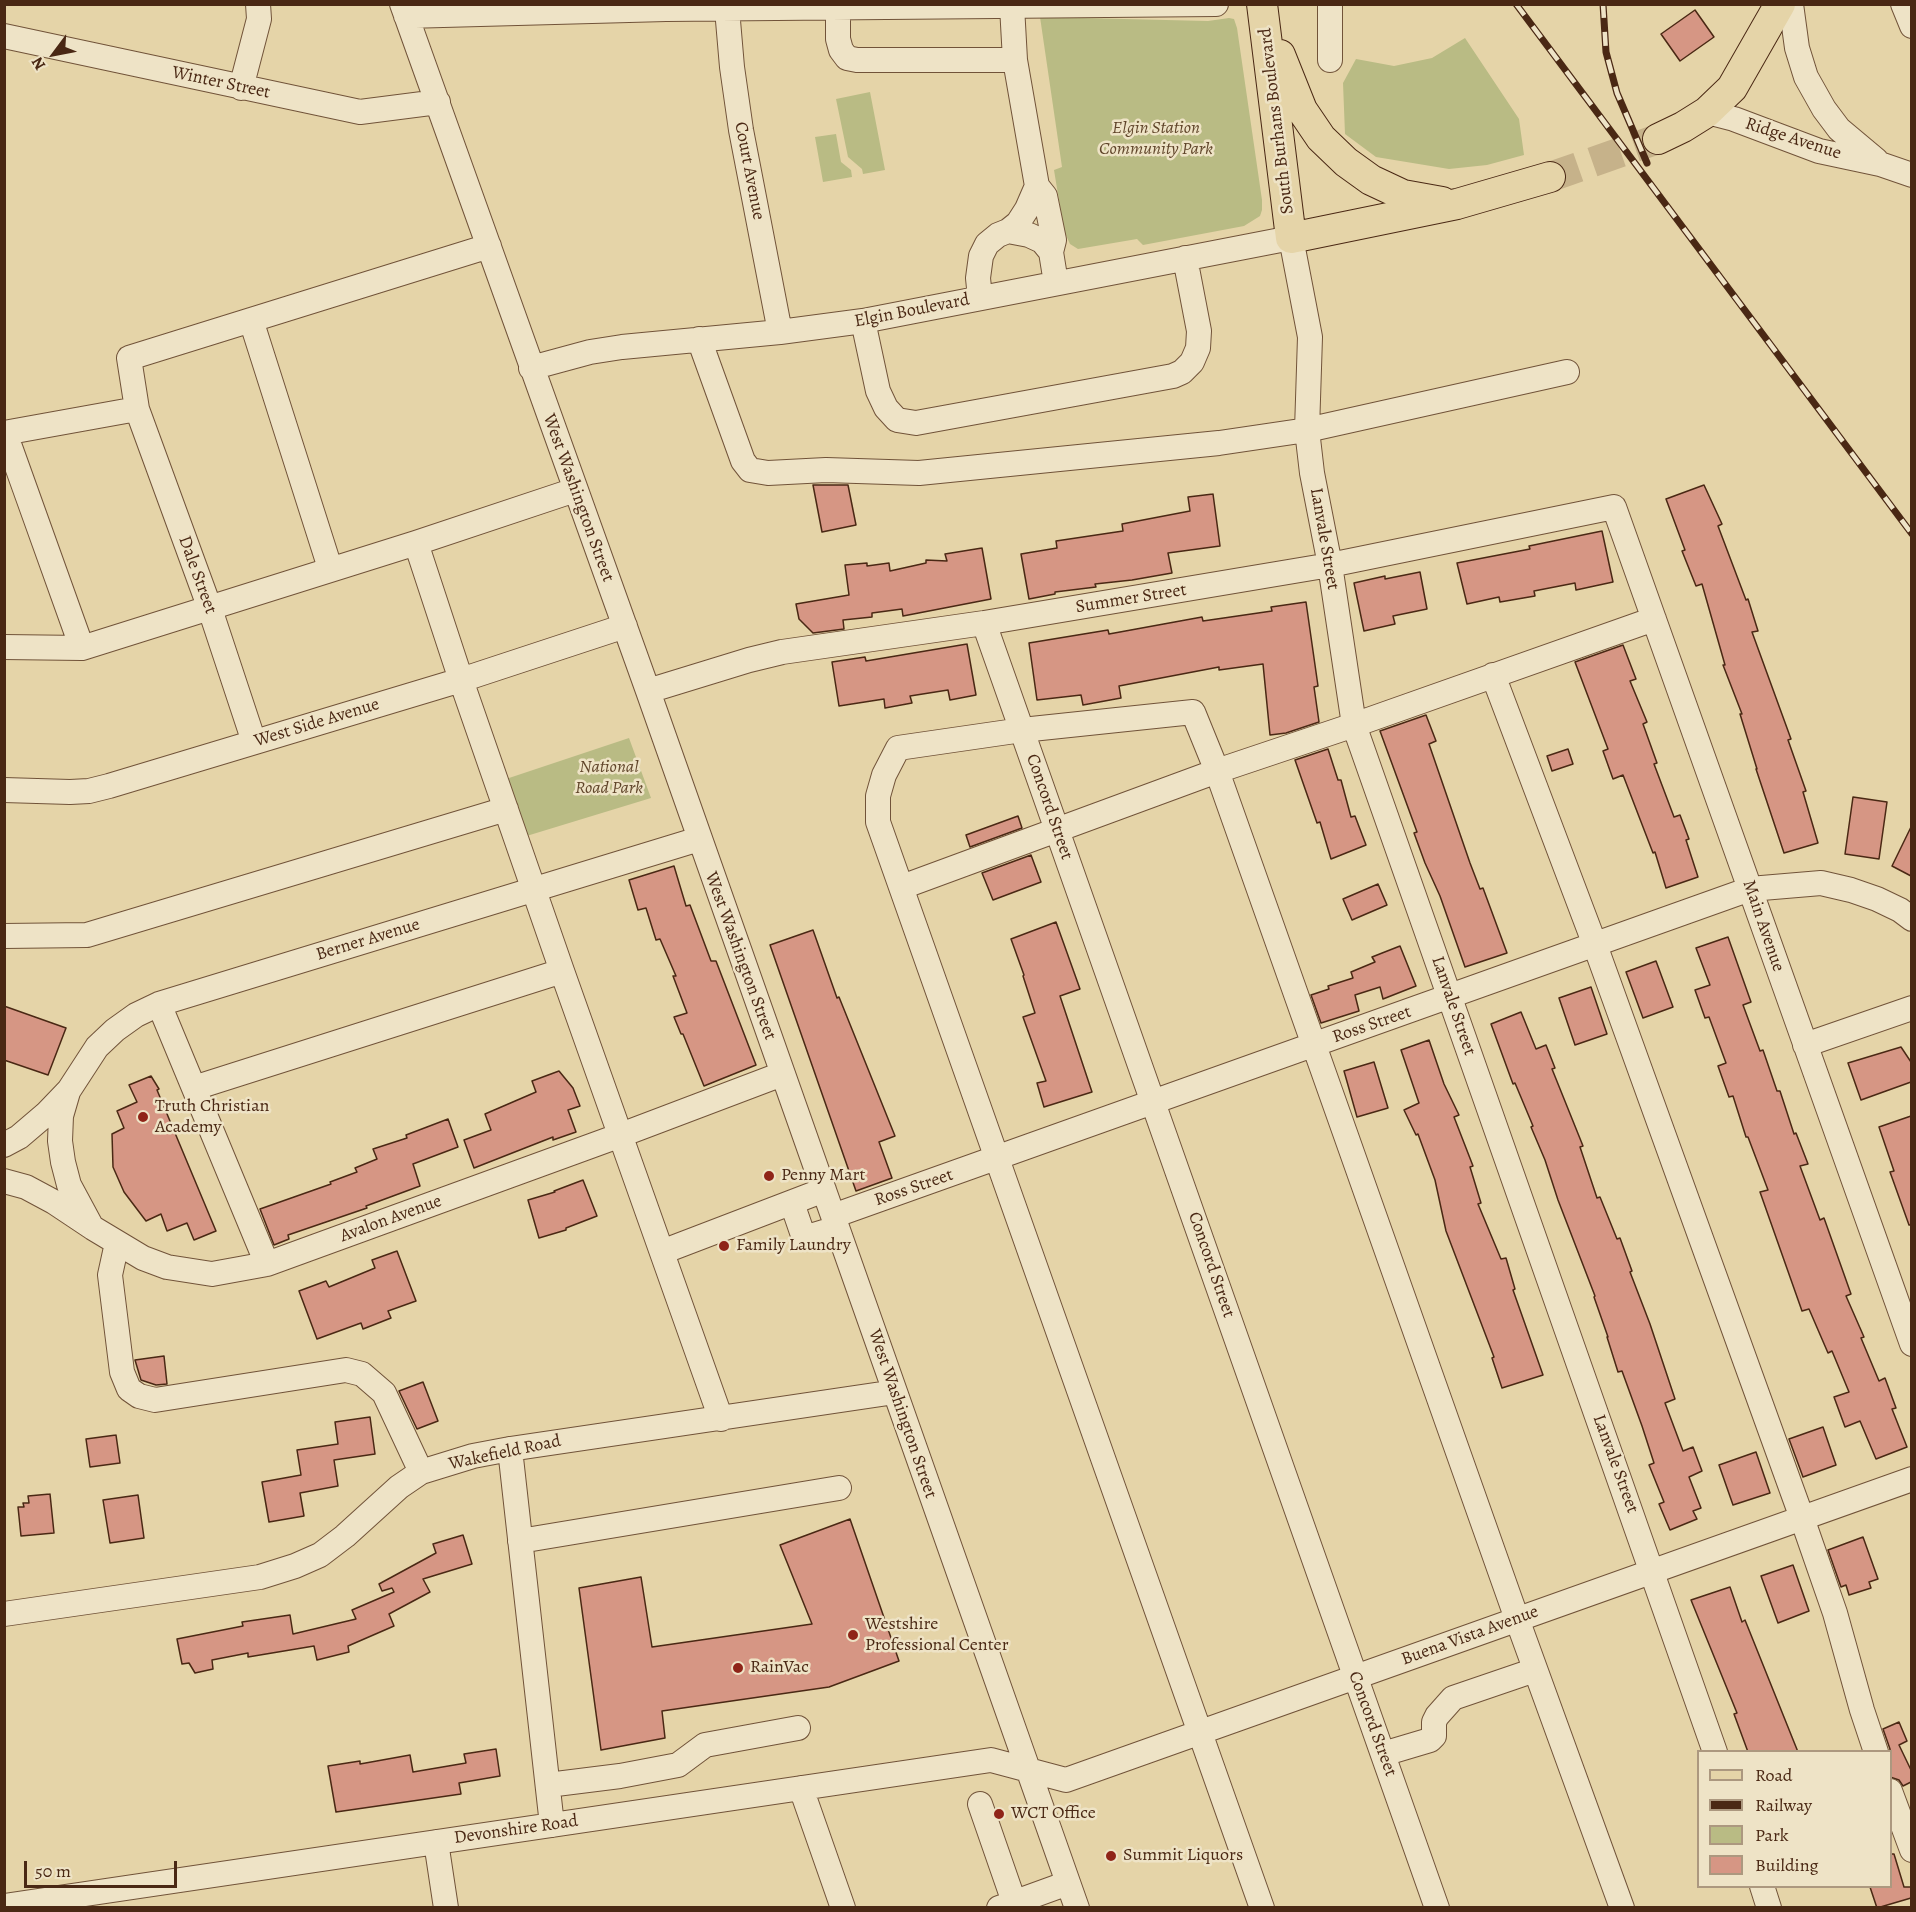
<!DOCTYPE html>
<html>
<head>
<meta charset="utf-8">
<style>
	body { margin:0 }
	#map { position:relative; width:1916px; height:1912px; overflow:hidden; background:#e5d4a8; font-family:Alegreya,serif }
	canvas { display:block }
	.frame { position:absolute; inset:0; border:6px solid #4a2814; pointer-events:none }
	.legend { position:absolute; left:1697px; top:1750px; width:195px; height:138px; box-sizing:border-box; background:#eee3c6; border:2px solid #ac987f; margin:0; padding:8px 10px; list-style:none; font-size:18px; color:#4a2814 }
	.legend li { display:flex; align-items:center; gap:12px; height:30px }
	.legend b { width:30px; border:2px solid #ac987f }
	.north { position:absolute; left:24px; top:24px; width:60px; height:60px; -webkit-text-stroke:4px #eee3c6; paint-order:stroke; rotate:238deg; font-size:16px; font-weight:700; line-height:24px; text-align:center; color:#4a2814 }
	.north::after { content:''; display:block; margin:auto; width:21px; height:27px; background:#4a2814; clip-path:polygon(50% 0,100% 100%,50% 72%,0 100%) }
	.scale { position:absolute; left:24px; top:1861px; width:153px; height:27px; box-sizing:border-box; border:3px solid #4a2814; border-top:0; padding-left:8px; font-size:18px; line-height:21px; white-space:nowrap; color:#4a2814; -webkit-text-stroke:4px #eee3c6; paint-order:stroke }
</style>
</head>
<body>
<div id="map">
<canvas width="1916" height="1912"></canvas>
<div class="frame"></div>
<ul class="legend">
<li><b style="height:8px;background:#e5d4a8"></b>Road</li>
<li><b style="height:8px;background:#4a2814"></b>Railway</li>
<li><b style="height:16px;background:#b9bb84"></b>Park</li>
<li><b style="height:16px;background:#d69684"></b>Building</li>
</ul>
<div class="north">N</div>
<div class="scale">50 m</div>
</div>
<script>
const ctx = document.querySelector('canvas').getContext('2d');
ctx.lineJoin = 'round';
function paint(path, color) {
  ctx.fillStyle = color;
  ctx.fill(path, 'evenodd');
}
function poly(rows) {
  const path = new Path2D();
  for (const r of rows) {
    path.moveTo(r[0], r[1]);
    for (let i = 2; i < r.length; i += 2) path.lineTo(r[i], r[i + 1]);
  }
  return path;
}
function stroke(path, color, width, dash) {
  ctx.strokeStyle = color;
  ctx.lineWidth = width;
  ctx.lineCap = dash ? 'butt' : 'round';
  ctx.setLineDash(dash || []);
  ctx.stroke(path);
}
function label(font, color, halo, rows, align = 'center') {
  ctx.font = font + ' Alegreya,serif';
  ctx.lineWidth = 5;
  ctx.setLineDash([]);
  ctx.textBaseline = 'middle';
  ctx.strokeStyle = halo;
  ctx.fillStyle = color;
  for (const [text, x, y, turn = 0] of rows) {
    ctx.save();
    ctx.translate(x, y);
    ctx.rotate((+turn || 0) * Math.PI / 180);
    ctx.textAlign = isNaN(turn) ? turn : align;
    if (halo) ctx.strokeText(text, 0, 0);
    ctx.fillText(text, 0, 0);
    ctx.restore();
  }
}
const green = poly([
	[1040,17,1208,21,1229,18,1234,19,1237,28,1262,200,1262,210,1260,216,1244,226,1143,245,1137,239,1078,249,1070,244,1064,231,1054,170,1062,167],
	[1465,38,1519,119,1524,155,1487,165,1449,169,1376,157,1345,134,1343,83,1356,59,1394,66,1432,58],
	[870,92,885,170,863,174,862,169,848,157,836,99],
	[836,134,841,162,851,170,852,177,823,182,815,137],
	[629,738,651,798,520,838,500,781]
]);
const building = poly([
	[1695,10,1714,37,1680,61,1661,34,1695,10],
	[813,485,848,485,856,525,822,532,813,485],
	[1704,485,1722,524,1718,526,1746,600,1748,599,1758,631,1752,632,1791,739,1788,740,1806,791,1803,792,1818,843,1784,853,1756,769,1757,769,1740,714,1742,714,1723,665,1725,665,1702,584,1696,586,1682,551,1685,550,1666,499,1704,485],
	[1213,494,1220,546,1168,553,1172,573,1132,580,1095,584,1096,587,1055,592,1055,594,1029,599,1021,554,1057,548,1056,541,1123,531,1122,524,1190,511,1188,497,1213,494],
	[1602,531,1613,582,1576,590,1575,583,1534,591,1535,596,1500,602,1499,597,1467,604,1457,563,1530,549,1529,546,1602,531],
	[982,548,991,599,903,616,902,609,872,613,872,617,843,620,844,629,813,633,799,619,796,604,849,595,845,565,867,563,867,566,889,563,890,571,926,563,926,560,947,561,945,554,982,548],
	[1420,572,1427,609,1393,616,1395,624,1364,631,1354,583,1385,576,1385,579,1420,572],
	[1306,602,1318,686,1314,687,1319,722,1286,733,1270,735,1263,664,1219,670,1219,667,1119,686,1121,698,1083,705,1081,695,1037,700,1029,643,1108,630,1109,634,1202,617,1203,621,1272,611,1271,607,1306,602],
	[967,644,976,695,950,700,948,690,910,696,912,703,885,708,884,699,839,706,832,662,865,657,866,661,967,644],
	[1623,645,1636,679,1630,681,1647,722,1643,724,1657,763,1654,764,1674,817,1680,815,1689,839,1686,840,1698,877,1666,888,1655,852,1653,853,1623,775,1613,779,1603,751,1608,749,1575,662,1623,645],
	[1426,715,1436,741,1429,744,1470,863,1480,889,1483,888,1507,953,1465,967,1440,896,1425,863,1414,833,1417,832,1380,731,1426,715],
	[1328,749,1338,780,1341,780,1351,817,1355,816,1366,845,1331,859,1320,822,1317,823,1295,760,1328,749],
	[1568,749,1573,764,1552,771,1547,756,1568,749],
	[1853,797,1887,802,1879,859,1845,854,1853,797],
	[1018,816,1022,828,970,847,966,835,1018,816],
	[1911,827,1911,876,1892,866,1911,827],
	[1031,855,1041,882,993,900,982,873,1031,855],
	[674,866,686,906,690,905,711,961,716,961,756,1065,704,1086,683,1034,681,1034,674,1017,687,1013,673,976,676,976,660,939,656,940,646,908,638,910,629,880,674,866],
	[1378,884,1387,905,1352,920,1343,899,1378,884],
	[1056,922,1080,989,1060,996,1092,1092,1044,1107,1037,1083,1046,1081,1023,1017,1035,1013,1023,976,1024,975,1011,939,1056,922],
	[813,930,837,998,839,997,895,1136,879,1142,892,1178,856,1191,770,945,813,930],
	[1728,937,1751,1002,1743,1005,1760,1051,1763,1050,1777,1091,1780,1091,1794,1134,1796,1133,1808,1164,1800,1166,1820,1220,1824,1218,1851,1294,1846,1296,1864,1337,1861,1338,1879,1381,1885,1378,1896,1408,1892,1409,1907,1447,1876,1459,1860,1421,1845,1427,1834,1397,1849,1392,1832,1351,1828,1353,1809,1309,1802,1311,1760,1192,1768,1190,1748,1137,1746,1137,1733,1096,1729,1097,1718,1066,1726,1063,1709,1017,1705,1018,1695,990,1710,985,1696,948,1728,937],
	[1400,946,1416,986,1383,999,1380,987,1355,995,1359,1011,1321,1023,1311,995,1329,989,1328,986,1353,978,1351,972,1375,962,1372,957,1400,946],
	[1656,961,1673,1007,1643,1018,1626,972,1656,961],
	[1591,987,1607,1034,1575,1045,1559,998,1591,987],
	[4,1006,66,1028,48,1075,4,1060,4,1006],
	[1521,1012,1536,1049,1546,1045,1555,1068,1552,1069,1583,1146,1580,1147,1597,1198,1600,1197,1617,1239,1620,1238,1632,1271,1630,1272,1650,1324,1675,1399,1665,1403,1683,1451,1693,1447,1702,1471,1689,1477,1701,1508,1693,1511,1697,1519,1670,1530,1659,1504,1664,1502,1649,1465,1654,1463,1642,1426,1622,1371,1618,1372,1607,1337,1608,1337,1594,1297,1595,1296,1558,1200,1545,1160,1531,1127,1533,1126,1515,1083,1513,1084,1491,1024,1521,1012],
	[1429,1040,1444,1084,1459,1115,1454,1117,1473,1166,1470,1167,1481,1203,1478,1204,1501,1259,1506,1258,1515,1289,1513,1290,1543,1375,1502,1388,1492,1358,1494,1357,1446,1231,1435,1180,1418,1134,1416,1135,1404,1110,1419,1103,1401,1050,1429,1040],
	[1901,1047,1911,1062,1911,1082,1861,1100,1848,1063,1901,1047],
	[1374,1062,1388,1108,1357,1117,1344,1071,1374,1062],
	[559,1071,573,1088,580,1106,568,1110,576,1132,553,1140,553,1137,474,1168,464,1140,491,1130,485,1114,536,1092,532,1081,559,1071],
	[151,1076,159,1089,157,1090,216,1231,194,1240,187,1223,167,1231,161,1214,146,1221,124,1192,113,1167,112,1134,124,1128,117,1111,137,1102,129,1085,151,1076],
	[1911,1116,1911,1225,1909,1225,1890,1172,1894,1171,1879,1127,1911,1116],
	[448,1119,458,1147,413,1164,420,1186,366,1206,367,1208,288,1235,289,1239,274,1245,260,1209,331,1184,330,1182,357,1172,355,1168,377,1159,373,1149,407,1138,406,1135,448,1119],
	[583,1180,597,1216,566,1228,566,1230,539,1238,528,1200,555,1192,554,1191,583,1180],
	[397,1251,416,1301,388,1311,391,1318,363,1329,361,1323,317,1339,299,1291,326,1281,329,1287,375,1268,372,1260,397,1251],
	[164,1356,167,1384,156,1385,141,1380,135,1360,164,1356],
	[423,1382,438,1421,417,1429,399,1391,423,1382],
	[370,1417,375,1454,334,1460,338,1486,300,1493,304,1516,269,1522,262,1482,301,1475,297,1450,338,1444,335,1422,370,1417],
	[1823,1427,1836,1465,1803,1477,1789,1439,1823,1427],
	[116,1435,120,1463,90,1467,86,1439,116,1435],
	[1756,1452,1770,1493,1733,1505,1719,1465,1756,1452],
	[50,1494,54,1533,21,1536,18,1507,24,1507,23,1503,29,1503,28,1496,50,1494],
	[138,1495,144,1538,110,1543,103,1500,138,1495],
	[850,1519,899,1661,829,1687,662,1711,665,1738,601,1750,579,1588,641,1577,652,1647,812,1624,780,1545,850,1519],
	[463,1535,472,1564,423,1579,430,1592,389,1614,394,1626,348,1646,349,1652,317,1660,314,1646,248,1657,248,1653,212,1660,213,1669,195,1673,189,1663,182,1664,177,1639,243,1626,242,1622,290,1615,293,1634,356,1619,352,1610,394,1592,392,1588,382,1591,379,1584,436,1553,433,1544,463,1535],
	[1863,1537,1878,1579,1869,1582,1871,1588,1849,1595,1846,1585,1841,1587,1828,1550,1863,1537],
	[1793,1565,1809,1611,1778,1623,1761,1576,1793,1565],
	[1730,1587,1742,1622,1745,1620,1798,1752,1748,1752,1734,1714,1737,1713,1691,1600,1730,1587],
	[1899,1722,1907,1741,1899,1745,1911,1770,1911,1782,1903,1786,1899,1780,1890,1777,1890,1749,1883,1729,1899,1722],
	[496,1749,500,1776,459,1783,461,1794,336,1812,328,1766,360,1761,360,1764,410,1755,413,1772,466,1763,464,1754,496,1749],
	[1890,1854,1894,1854,1904,1887,1911,1887,1911,1898,1877,1908,1870,1887,1890,1887,1890,1854]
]);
const majorTunnel = poly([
	[1550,177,1658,139]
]);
const minor = poly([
	[402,4,648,691,1077,1908],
	[1330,4,1330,60],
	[1791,4,1797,48,1806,77,1824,109,1839,129,1876,160],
	[1903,4,1912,26],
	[1012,6,1015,60,1037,186],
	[838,8,838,39,841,50,847,58,857,60,1015,60],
	[727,9,732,67,741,130,780,332],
	[406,16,666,9,1216,4],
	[4,36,360,112,438,102],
	[241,88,259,19,258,4],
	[1707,112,1734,119,1819,151,1880,164,1912,175],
	[1008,231,1018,223,1027,209,1037,186,1045,196,1054,240,1051,252],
	[980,298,978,278,981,256,987,244,998,235,1008,231,1029,235,1042,241,1051,252,1056,283],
	[251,320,330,568],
	[863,321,878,391,886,408,897,420,916,423,1173,376,1182,372,1192,362,1198,348,1199,331,1185,258],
	[699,339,743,461,750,470,768,473,826,470,919,473,1219,443,1307,430,1567,372],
	[531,368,590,352,622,347,780,332,863,321,1291,238,1310,337,1307,430,1312,473,1330,565,1354,725,1715,1752],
	[4,433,137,409],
	[5,433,82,648],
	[416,543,461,680,562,971,721,1419],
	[984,623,1437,1908],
	[4,647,82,648,416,543,575,490],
	[1493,675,1595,945,1802,1518,1835,1613,1862,1710,1876,1752],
	[648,691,749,660,782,652,984,623,1330,565,1614,507,1912,1344],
	[254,742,209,606,137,409,129,358,489,246],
	[4,790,70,792,89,791,109,786,461,680,625,626],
	[902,887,1217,771,1354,725,1654,619],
	[4,936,87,935,506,809],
	[159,1004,267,1264],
	[1805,1045,1912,1008],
	[194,1088,562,971],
	[68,1092,61,1116,60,1141,63,1162,69,1185,90,1224],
	[4,1145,19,1137,46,1114,69,1090,97,1047,115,1030,136,1015,159,1004,699,839],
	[4,1181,26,1187,54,1202,93,1228,143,1258,167,1267,212,1274,267,1264,621,1135,782,1074],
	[792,1203,804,1238,837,1228],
	[833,1216,1750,889,1821,883,1851,890,1877,899,1900,910,1912,919],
	[117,1243,110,1275,122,1372,129,1389,139,1396,155,1400,346,1370,362,1374,384,1393,421,1472],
	[662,1252,824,1190],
	[510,1449,552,1825],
	[520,1541,839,1488],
	[4,1614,260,1577,295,1566,320,1555,345,1536,399,1487,421,1472,473,1456,510,1449,895,1392],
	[1383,1754,1430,1740,1434,1736,1434,1722,1437,1716,1453,1698,1535,1670],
	[548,1785,620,1776,678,1765,705,1745,798,1728],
	[801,1788,843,1908],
	[1890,1791,1912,1850],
	[980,1804,1014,1902],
	[436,1842,446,1908],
	[1762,1886,1769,1908],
	[4,1906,991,1760,1066,1780,1912,1479],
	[999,1908,1068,1883],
	[1262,1908,878,822,878,796,884,775,898,748,1022,730,1193,712,1217,771,1517,1619,1622,1908]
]);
const major = poly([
	[1262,4,1291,238,1457,204,1550,177],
	[1280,55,1302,110,1321,138,1346,162,1371,180,1403,195,1442,202],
	[1658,139,1683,127,1707,112,1732,88,1780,4]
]);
const rail = poly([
	[1516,4,1912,534],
	[1603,4,1606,52,1617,93,1647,163]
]);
const markers = [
	[143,1117,6,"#8f2418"],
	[769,1176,6,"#8f2418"],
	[724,1246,6,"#8f2418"],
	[853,1635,6,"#8f2418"],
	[738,1668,6,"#8f2418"],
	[999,1814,6,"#8f2418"],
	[1111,1856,6,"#8f2418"]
];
const streetNames = [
	["Winter Street",221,83,12],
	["South Burhans Boulevard",1277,121,-97],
	["Ridge Avenue",1793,139,18],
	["Court Avenue",749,171,79],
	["Elgin Boulevard",912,311,-11],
	["West Washington Street",578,498,70],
	["Lanvale Street",1324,539,80],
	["Dale Street",197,575,70],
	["Summer Street",1131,599,-9],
	["West Side Avenue",317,723,-17],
	["Concord Street",1049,807,71],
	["Main Avenue",1763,926,71],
	["Berner Avenue",368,940,-17],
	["West Washington Street",740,956,70],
	["Lanvale Street",1453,1006,71],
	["Ross Street",1372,1025,-19],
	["Ross Street",914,1188,-19],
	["Avalon Avenue",391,1219,-20],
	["Concord Street",1211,1265,71],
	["West Washington Street",902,1414,71],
	["Wakefield Road",505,1453,-12],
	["Lanvale Street",1615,1464,70],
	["Buena Vista Avenue",1470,1636,-20],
	["Concord Street",1372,1724,70],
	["Devonshire Road",516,1830,-8]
];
const parkNames = [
	["Elgin Station",1156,129],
	["Community Park",1156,150],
	["National",609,768],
	["Road Park",609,789]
];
const poiNames = [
	["Truth Christian",155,1107],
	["Academy",155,1128],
	["Penny Mart",781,1176],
	["Family Laundry",736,1246],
	["Westshire",865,1625],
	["Professional Center",865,1646],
	["RainVac",750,1668],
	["WCT Office",1011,1814],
	["Summit Liquors",1123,1856]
];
paint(green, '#b9bb84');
paint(building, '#d69684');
stroke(building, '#4a2814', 1.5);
stroke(majorTunnel, '#c6b28a', 30, [30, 15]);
stroke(minor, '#715339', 26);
stroke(major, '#4a2814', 32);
stroke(minor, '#eee3c6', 24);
stroke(major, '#e5d4a8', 30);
stroke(rail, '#4a2814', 7);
stroke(rail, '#eee3c6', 4.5, [14]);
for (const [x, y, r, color] of markers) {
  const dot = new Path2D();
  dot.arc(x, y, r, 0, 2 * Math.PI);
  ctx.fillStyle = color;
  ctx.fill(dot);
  stroke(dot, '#eee3c6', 2);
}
label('18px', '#4a2814', '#eee3c6', streetNames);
label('italic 18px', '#60452a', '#eee3c6', parkNames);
label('18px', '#4a2814', '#eee3c6', poiNames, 'left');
</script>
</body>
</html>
